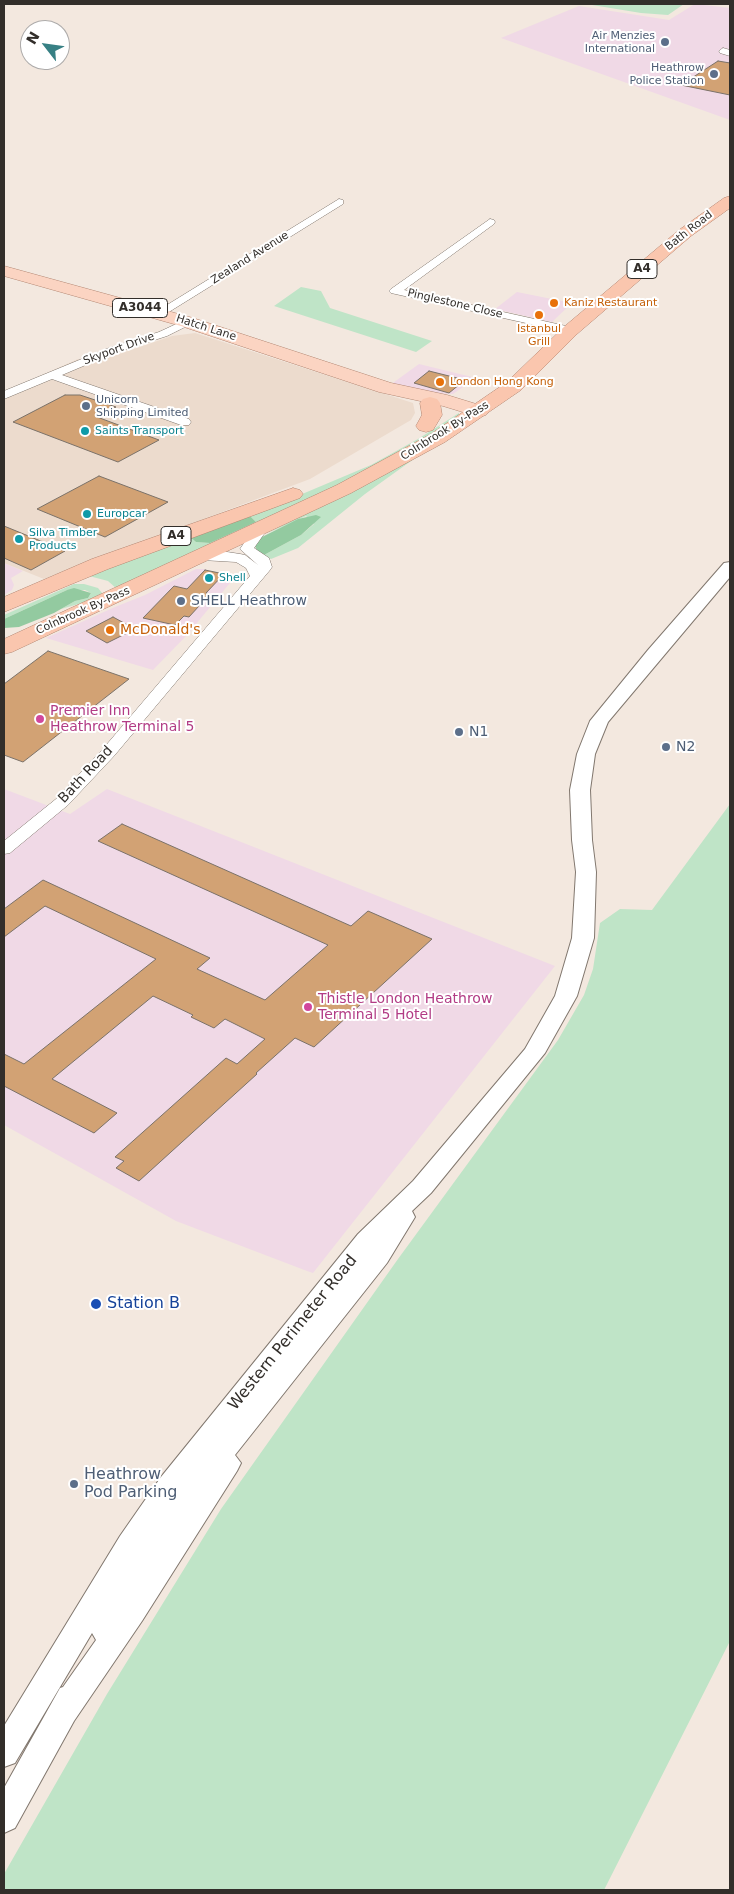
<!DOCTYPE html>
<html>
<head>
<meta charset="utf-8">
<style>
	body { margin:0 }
	#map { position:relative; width:734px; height:1894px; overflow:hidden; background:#f3e8df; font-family:"DejaVu Sans",sans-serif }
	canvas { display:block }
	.frame { position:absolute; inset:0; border:5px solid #322e2a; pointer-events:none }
	.north { position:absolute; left:20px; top:20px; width:50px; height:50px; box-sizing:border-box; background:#fff; border:1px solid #adabaa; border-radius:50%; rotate:300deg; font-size:14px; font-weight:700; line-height:20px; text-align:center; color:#322e2a }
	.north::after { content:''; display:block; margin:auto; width:18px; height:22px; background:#378084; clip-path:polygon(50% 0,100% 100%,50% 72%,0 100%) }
</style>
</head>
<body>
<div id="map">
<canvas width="734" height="1894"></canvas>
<div class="frame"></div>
<div class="north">N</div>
</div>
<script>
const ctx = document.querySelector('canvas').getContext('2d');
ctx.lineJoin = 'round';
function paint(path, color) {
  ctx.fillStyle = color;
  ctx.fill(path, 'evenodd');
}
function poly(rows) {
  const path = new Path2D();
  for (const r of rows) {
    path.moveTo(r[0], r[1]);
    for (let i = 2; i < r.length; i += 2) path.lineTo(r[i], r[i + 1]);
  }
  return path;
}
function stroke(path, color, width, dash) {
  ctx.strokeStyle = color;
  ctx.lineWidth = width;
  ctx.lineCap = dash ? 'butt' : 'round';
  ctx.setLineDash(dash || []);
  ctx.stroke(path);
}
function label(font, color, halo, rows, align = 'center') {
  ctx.font = font + ' "DejaVu Sans",sans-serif';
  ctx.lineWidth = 4;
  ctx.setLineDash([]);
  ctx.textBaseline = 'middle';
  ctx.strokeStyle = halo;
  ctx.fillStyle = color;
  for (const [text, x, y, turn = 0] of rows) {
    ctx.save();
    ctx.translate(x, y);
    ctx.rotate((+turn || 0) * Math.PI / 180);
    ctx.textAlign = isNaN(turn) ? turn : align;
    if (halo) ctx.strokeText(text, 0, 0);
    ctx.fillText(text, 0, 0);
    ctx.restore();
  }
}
const commercial = poly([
	[695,4,730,8,730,120,501,38,579,6,669,20],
	[517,292,572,303,552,322,495,309],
	[419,364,476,378,453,394,424,393,390,385],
	[4,563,23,571,11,578,14,585,12,590,4,595],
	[196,569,203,569,234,578,187,635,153,670,46,638,115,607,145,595],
	[4,789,70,814,107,789,555,966,313,1273,307,1271,176,1221,4,1125]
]);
const built = poly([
	[195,333,413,403,415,413,411,420,310,479,44,579,4,563,4,392,78,359,90,364,172,336]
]);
const green = poly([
	[586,4,684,4,668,15,641,13],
	[301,287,321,291,330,308,432,341,416,352,274,306],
	[459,413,459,417,380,465,117,589,108,581,89,576,189,536,196,542,210,543,256,522,250,516,371,465,418,439],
	[425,451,365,494,298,548,271,559,264,555,301,535,314,524,306,516,266,534],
	[74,584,84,584,98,588,102,593,101,595,89,601,61,609,75,601,88,598,91,593,85,590,67,590,4,619,4,615],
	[730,804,730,1641,604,1890,4,1890,4,1874,107,1694,221,1509,398,1259,558,1040,584,995,593,969,600,923,620,909,652,910]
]);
const forest = poly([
	[316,515,321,517,301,535,264,555,257,551,255,546,262,537,298,519],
	[250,516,256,522,210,543,196,542,189,536],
	[74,588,91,593,88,598,75,601,54,613,19,627,4,628,4,619,67,590]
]);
const building = poly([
	[718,61,730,63,730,95,681,85,718,61],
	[429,371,465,380,449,393,414,383,429,371],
	[65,395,80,395,116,407,97,417,159,440,118,462,13,422,65,395],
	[99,476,168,502,105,537,37,509,99,476],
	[4,526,65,551,31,570,4,558,4,526],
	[205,570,224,574,206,593,210,594,189,617,184,616,175,625,143,618,174,586,187,589,205,570],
	[113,617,135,629,107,643,86,631,113,617],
	[48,651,129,679,23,762,4,755,4,684,48,651],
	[122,824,351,926,368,911,432,939,314,1047,295,1038,256,1073,257,1074,139,1181,116,1168,124,1161,115,1157,226,1058,237,1064,265,1039,225,1019,214,1028,191,1017,193,1015,153,996,52,1079,117,1113,94,1133,4,1086,4,1054,24,1064,156,959,45,906,4,937,4,909,43,880,210,958,197,969,265,1000,328,945,98,841,122,824]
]);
const minor = poly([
	[723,48,730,50,730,56,720,53,719,51,723,48],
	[339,199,343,200,343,204,164,315,160,316,154,313,339,199],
	[490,219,494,220,495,222,494,224,404,290,575,328,577,330,575,332,571,333,391,293,389,291,391,289,490,219],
	[187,319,193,322,191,324,167,336,114,353,62,375,189,419,191,422,189,425,181,425,52,379,4,399,4,391,106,349,159,332,187,319],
	[262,523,269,527,254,548,269,558,272,567,270,570,114,756,68,805,10,853,4,854,4,841,56,799,102,750,250,576,246,568,236,562,202,560,197,559,195,556,197,553,227,552,240,554,245,555,258,565,240,549,257,524,262,523]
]);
const tertiary = poly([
	[730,562,730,577,608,722,595,754,590,790,592,840,596,872,594,938,577,996,545,1053,431,1193,412,1211,415,1217,387,1263,235,1455,241,1463,237,1471,142,1621,74,1721,15,1828,4,1833,4,1788,60,1688,63,1687,96,1640,92,1633,15,1763,4,1767,4,1726,120,1536,161,1477,358,1234,413,1181,525,1049,555,996,572,938,576,872,572,840,570,790,577,754,590,721,648,650,724,563,730,562]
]);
const primary = poly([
	[4,266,193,318,391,383,447,395,486,407,489,411,486,415,479,417,443,406,379,392,181,326,4,276,4,266]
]);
const trunk = poly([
	[730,196,730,208,691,236,577,334,521,390,445,442,351,493,12,652,4,654,4,639,337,485,431,434,507,382,565,326,679,230,724,198,730,196],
	[430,397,437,399,440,403,442,415,433,430,426,432,419,430,416,426,422,415,420,403,423,399,430,397],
	[293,488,300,490,303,494,300,498,108,569,4,612,4,597,92,559,293,488]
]);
const markers = [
	[665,42,5,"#5c6f8a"],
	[714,74,5,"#5c6f8a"],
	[554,303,5,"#e8710a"],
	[539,315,5,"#e8710a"],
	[440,382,5,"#e8710a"],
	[86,406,5,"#5c6f8a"],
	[85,431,5,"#0f9aa8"],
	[87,514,5,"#0f9aa8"],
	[19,539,5,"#0f9aa8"],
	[209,578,5,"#0f9aa8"],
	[181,601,5,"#5c6f8a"],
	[110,630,5,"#e8710a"],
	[40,719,5,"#d1479c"],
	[459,732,5,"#5c6f8a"],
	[666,747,5,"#5c6f8a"],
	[308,1007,5,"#d1479c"],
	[96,1304,6,"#1a4fb4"],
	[74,1484,5,"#5c6f8a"]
];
const farServicenames = [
	["Air Menzies",655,36],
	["International",655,49],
	["Heathrow",704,68],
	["Police Station",704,81],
	["Unicorn",96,400,"left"],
	["Shipping Limited",96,413,"left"]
];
const farStreetnames = [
	["Bath Road",689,231,-38],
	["Zealand Avenue",250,258,-32],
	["Pinglestone Close",455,304,13],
	["Hatch Lane",206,328,18],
	["Skyport Drive",119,349,-20],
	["Colnbrook By-Pass",445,431,-32],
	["Colnbrook By-Pass",83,611,-24]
];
const farFoodnames = [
	["Kaniz Restaurant",564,303],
	["Istanbul",539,329,"center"],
	["Grill",539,342,"center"],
	["London Hong Kong",450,382]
];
const farCulturenames = [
	["Saints Transport",95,431],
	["Europcar",97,514],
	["Silva Timber",29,533],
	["Products",29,546],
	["Shell",219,578]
];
const shields = [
	[642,269,30],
	[140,308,55],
	[176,536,30]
];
const shieldNames = [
	["A4",642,269],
	["A3044",140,308],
	["A4",176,536]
];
const serviceNames = [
	["SHELL Heathrow",191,601],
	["N1",469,732],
	["N2",676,747]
];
const foodNames = [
	["McDonald's",120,630]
];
const hotelNames = [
	["Premier Inn",50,711],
	["Heathrow Terminal 5",50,727],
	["Thistle London Heathrow",318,999],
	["Terminal 5 Hotel",318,1015]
];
const streetNames = [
	["Bath Road",86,775,-47]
];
const nearTransitnames = [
	["Station B",107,1304]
];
const nearStreetnames = [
	["Western Perimeter Road",293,1333,-51]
];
const nearServicenames = [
	["Heathrow",84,1475],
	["Pod Parking",84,1493]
];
paint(commercial, '#f0d9e6');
paint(built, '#ecdbcd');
paint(green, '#bfe4c7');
paint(forest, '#93caa0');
paint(building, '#d2a274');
stroke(building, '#7b7269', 1);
stroke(minor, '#81776e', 1);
stroke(tertiary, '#81776e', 2);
stroke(primary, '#b38773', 1);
stroke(trunk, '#b38773', 1);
paint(minor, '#fff');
paint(tertiary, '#fff');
paint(primary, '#fbd4c2');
paint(trunk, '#fac6ae');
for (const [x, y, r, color] of markers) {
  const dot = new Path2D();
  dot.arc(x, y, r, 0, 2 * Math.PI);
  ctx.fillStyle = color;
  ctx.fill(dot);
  stroke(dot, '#fff', 2);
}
label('11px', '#4e5e75', '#fff', farServicenames, 'right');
label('11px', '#322e2a', '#fff', farStreetnames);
label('11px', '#c56008', '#fff', farFoodnames, 'left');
label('11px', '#0d838f', '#fff', farCulturenames, 'left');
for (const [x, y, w] of shields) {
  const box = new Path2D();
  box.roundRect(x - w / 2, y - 9.5, w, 19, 4);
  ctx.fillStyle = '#fff';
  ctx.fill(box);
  stroke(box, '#322e2a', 1);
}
label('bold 12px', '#322e2a', null, shieldNames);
label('14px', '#4e5e75', '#fff', serviceNames, 'left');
label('14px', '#c56008', '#fff', foodNames, 'left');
label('14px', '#b23c85', '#fff', hotelNames, 'left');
label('14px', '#322e2a', '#fff', streetNames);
label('16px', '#164399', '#fff', nearTransitnames, 'left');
label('16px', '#322e2a', '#fff', nearStreetnames);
label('16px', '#4e5e75', '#fff', nearServicenames, 'left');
</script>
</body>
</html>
